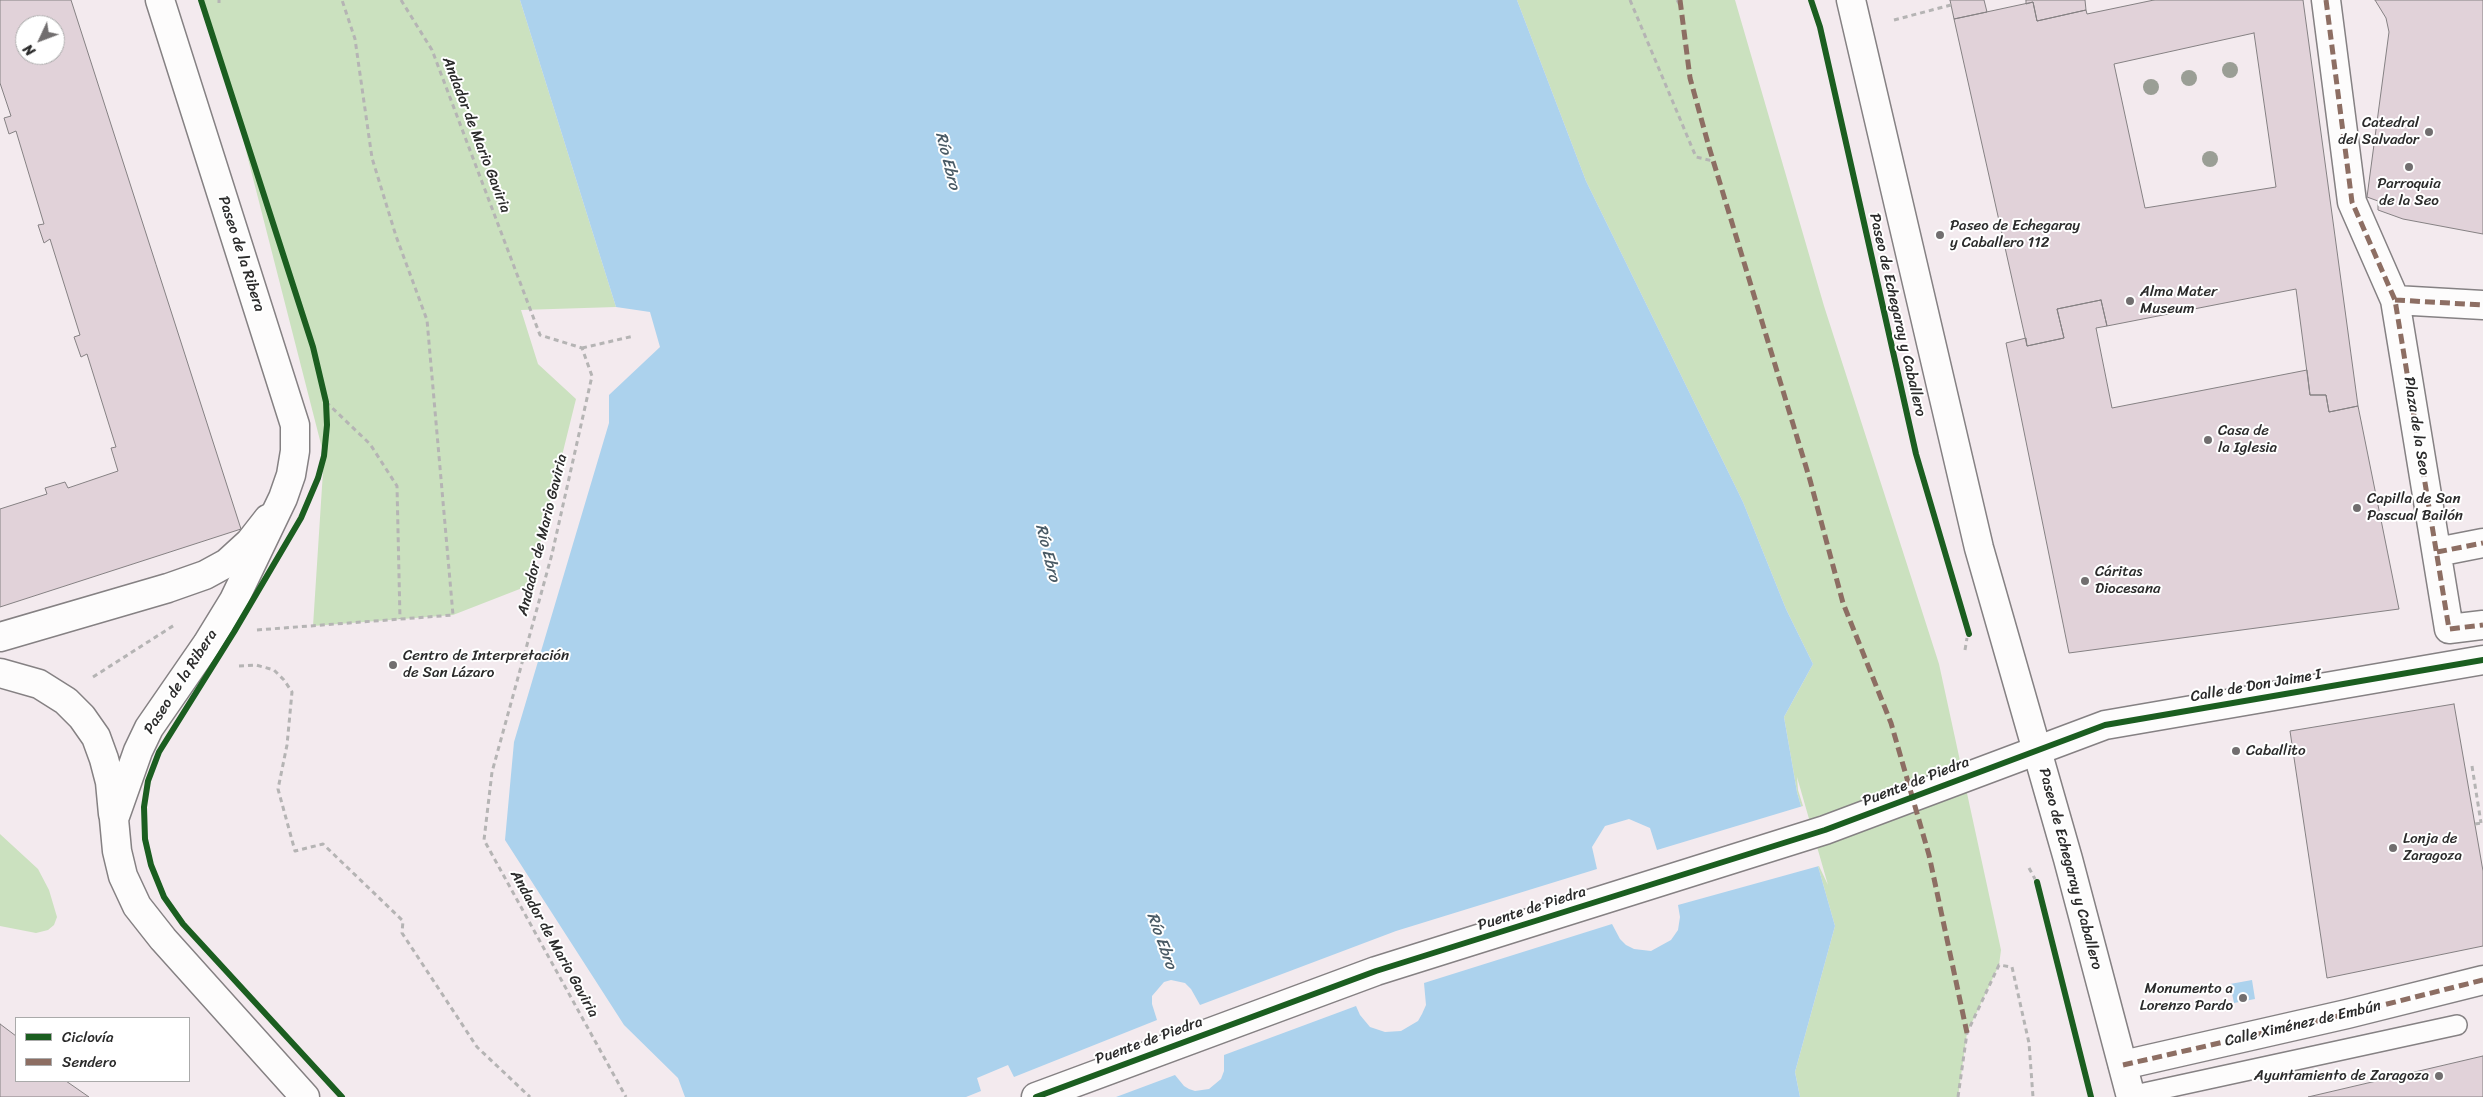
<!DOCTYPE html>
<html>
<head>
<meta charset="utf-8">
<style>
	body { margin:0 }
	#map { position:relative; width:2483px; height:1097px; overflow:hidden; background:#f3eaee; font-family:Sriracha,sans-serif }
	canvas { display:block }
	.legend { position:absolute; left:15px; top:1017px; width:175px; height:65px; box-sizing:border-box; background:#fff; border:1px solid #aaa; margin:0; padding:6px 9px; list-style:none; font-size:15px; color:#2b2b2b }
	.legend li { display:flex; align-items:center; gap:10px; height:25px }
	.legend b { width:25px; border:1px solid #aaa }
	.north { position:absolute; left:15px; top:15px; width:50px; height:50px; box-sizing:border-box; background:#fff; border:1px solid #aaa; border-radius:50%; rotate:227deg; font-size:14px; font-weight:700; line-height:20px; text-align:center; color:#2b2b2b }
	.north::after { content:''; display:block; margin:auto; width:18px; height:22px; background:#716e6f; clip-path:polygon(50% 0,100% 100%,50% 72%,0 100%) }
</style>
</head>
<body>
<div id="map">
<canvas width="2483" height="1097"></canvas>
<ul class="legend">
<li><b style="height:6px;background:#1b5e20"></b>Ciclovía</li>
<li><b style="height:6px;background:#8d6e63"></b>Sendero</li>
</ul>
<div class="north">N</div>
</div>
<script>
const ctx = document.querySelector('canvas').getContext('2d');
ctx.lineJoin = 'round';
function paint(path, color) {
  ctx.fillStyle = color;
  ctx.fill(path, 'evenodd');
}
function poly(rows) {
  const path = new Path2D();
  for (const r of rows) {
    path.moveTo(r[0], r[1]);
    for (let i = 2; i < r.length; i += 2) path.lineTo(r[i], r[i + 1]);
  }
  return path;
}
function stroke(path, color, width, dash) {
  ctx.strokeStyle = color;
  ctx.lineWidth = width;
  ctx.lineCap = dash ? 'butt' : 'round';
  ctx.setLineDash(dash || []);
  ctx.stroke(path);
}
function label(font, color, halo, rows, align = 'center') {
  ctx.font = font + ' Sriracha,sans-serif';
  ctx.lineWidth = 4;
  ctx.setLineDash([]);
  ctx.textBaseline = 'middle';
  ctx.strokeStyle = halo;
  ctx.fillStyle = color;
  for (const [text, x, y, turn = 0] of rows) {
    ctx.save();
    ctx.translate(x, y);
    ctx.rotate((+turn || 0) * Math.PI / 180);
    ctx.textAlign = isNaN(turn) ? turn : align;
    if (halo) ctx.strokeText(text, 0, 0);
    ctx.fillText(text, 0, 0);
    ctx.restore();
  }
}
const green = poly([
	[199,0,520,0,616,307,521,310,538,364,576,399,530,585,453,615,313,626,324,456,233,100],
	[1517,0,1735,0,1824,306,1939,664,2001,950,1999,965,1967,1033,1958,1097,1800,1097,1795,1072,1835,926,1797,792,1784,717,1813,664,1786,609,1743,502,1586,181],
	[0,834,38,869,49,890,57,917,54,925,48,930,36,933,0,926]
]);
const water = poly([
	[520,0,1517,0,1586,181,1743,502,1786,609,1813,664,1784,717,1797,792,1835,926,1795,1072,1800,1097,685,1097,678,1078,624,1025,505,840,514,742,609,423,609,395,660,347,650,312,616,307],
	[2252,980,2255,999,2234,1003,2230,984]
]);
const pier = poly([
	[1797,777,1828,885,1819,866,1678,905,1680,917,1678,930,1671,940,1651,951,1634,949,1626,945,1620,939,1612,924,1424,983,1426,1005,1422,1014,1418,1021,1401,1031,1385,1032,1370,1027,1360,1015,1356,1006,1224,1055,1224,1071,1221,1079,1209,1089,1195,1091,1189,1089,1184,1086,1175,1075,1116,1097,966,1097,981,1091,977,1078,1008,1065,1014,1077,1157,1020,1152,1004,1152,996,1164,982,1171,980,1185,983,1191,989,1200,1005,1396,931,1597,869,1592,847,1605,826,1629,819,1650,828,1657,850,1803,806,1798,790]
]);
const building = poly([
	[0,0,71,0,241,529,0,607,0,509,47,494,45,488,65,482,68,488,118,471,111,448,116,447,87,354,81,357,74,337,80,335,50,239,44,243,38,225,44,224,16,131,9,134,4,118,11,116,0,83,0,0],
	[25,25,55,25,55,55,25,55,25,25],
	[1950,0,1984,0,1987,12,1954,19,1950,0],
	[2026,0,2085,0,2086,10,2037,21,2033,2,2026,4,2026,0],
	[2154,0,2303,0,2358,406,2329,412,2326,395,2310,395,2296,289,2107,326,2101,300,2057,309,2064,338,2027,346,1954,19,2033,2,2037,21,2086,10,2087,14,2154,0],
	[2254,33,2276,187,2145,208,2114,64,2254,33],
	[2375,0,2483,0,2483,234,2403,219,2378,210,2378,201,2367,197,2389,32,2386,18,2375,0],
	[2101,300,2107,326,2096,328,2112,408,2307,370,2310,395,2326,395,2329,412,2358,406,2399,609,2069,653,2006,343,2026,338,2027,346,2064,338,2057,309,2101,300],
	[2454,704,2483,871,2483,946,2327,978,2290,731,2454,704],
	[0,1024,16,1036,16,1081,66,1081,89,1097,0,1097,0,1024],
	[2483,1056,2483,1097,2308,1097,2483,1056]
]);
const path = poly([
	[401,0,432,50,540,335,582,348,592,376,552,554,492,772,484,840,626,1097],
	[1630,0,1696,157,1713,161],
	[1677,0,1681,7],
	[219,3,219,0],
	[1894,20,1951,5],
	[582,348,634,336],
	[326,402,370,444,397,486,400,619],
	[257,630,453,615,427,320,396,236,372,158,355,39,342,0],
	[1965,650,1967,638],
	[239,666,256,665,274,670,284,680,292,692,287,745,278,789,295,851,323,844,403,921,402,933,477,1047,530,1097],
	[93,677,176,624],
	[2472,766,2481,823],
	[2475,824,2482,823],
	[2029,868,2035,879],
	[1958,1097,1967,1033,1999,965,2012,967,2029,1043,2033,1097]
]);
const lane = poly([
	[2130,1096,2457,1025]
]);
const street = poly([
	[2326,0,2352,202,2395,300,2449,629,2483,625],
	[2395,300,2483,305],
	[2437,552,2483,543],
	[0,637,168,588,205,575,227,563,250,542,268,519],
	[2123,1065,2347,1014,2483,980],
	[1036,1097,1376,971,1825,830,2105,725,2483,660]
]);
const secondary = poly([
	[160,0,295,425,295,451,291,475,283,498,234,600,207,644,149,728,138,751,114,819,117,851,123,876,137,906,163,939,305,1097],
	[0,673,39,684,66,701,82,717,96,737,104,759,110,782,113,814]
]);
const primary = poly([
	[1851,0,1979,548,2068,859,2131,1097]
]);
const quiet = poly([
	[1680,0,1690,78,1709,147,1810,480,1843,603,1891,723,1929,855,1967,1033],
	[2326,0,2352,202,2395,300,2449,629,2483,625],
	[2395,300,2483,305],
	[2437,552,2483,543],
	[2123,1065,2347,1014,2483,980]
]);
const cycleway = poly([
	[201,0,313,347,326,402,327,425,324,456,318,478,301,518,234,632,159,752,148,781,144,807,145,839,151,865,164,897,183,924,342,1097],
	[1811,0,1820,27,1916,454,1969,634],
	[2037,882,2091,1097],
	[1036,1097,1376,971,1825,830,2105,725,2483,660]
]);
const trees = [
	[2230,70],
	[2189,78],
	[2151,87],
	[2210,159]
];
const markers = [
	[2429,132,5,"#716e6f"],
	[2409,167,5,"#716e6f"],
	[1940,235,5,"#716e6f"],
	[2130,301,5,"#716e6f"],
	[2208,440,5,"#716e6f"],
	[2357,508,5,"#716e6f"],
	[2085,581,5,"#716e6f"],
	[393,665,5,"#716e6f"],
	[2236,751,5,"#716e6f"],
	[2393,848,5,"#716e6f"],
	[2243,998,5,"#716e6f"],
	[2439,1076,5,"#716e6f"]
];
const poiNames = [
	["Catedral",2419,123,"right"],
	["del Salvador",2419,140,"right"],
	["Parroquia",2409,184,"center"],
	["de la Seo",2409,201,"center"],
	["Paseo de Echegaray",1950,226],
	["y Caballero 112",1950,243],
	["Alma Mater",2140,292],
	["Museum",2140,309],
	["Casa de",2218,431],
	["la Iglesia",2218,448],
	["Capilla de San",2367,499],
	["Pascual Bailón",2367,516],
	["Cáritas",2095,572],
	["Diocesana",2095,589],
	["Centro de Interpretación",403,656],
	["de San Lázaro",403,673],
	["Caballito",2246,751],
	["Lonja de",2403,839],
	["Zaragoza",2403,856],
	["Monumento a",2233,989,"right"],
	["Lorenzo Pardo",2233,1006,"right"],
	["Ayuntamiento de Zaragoza",2429,1076,"right"]
];
const streetNames = [
	["Andador de Mario Gaviria",476,135,69],
	["Paseo de la Ribera",241,254,72],
	["Paseo de Echegaray y Caballero",1897,315,77],
	["Plaza de la Seo",2416,426,81],
	["Andador de Mario Gaviria",543,535,-76],
	["Paseo de la Ribera",181,682,-57],
	["Calle de Don Jaime I",2256,686,-10],
	["Puente de Piedra",1916,782,-21],
	["Paseo de Echegaray y Caballero",2070,869,75],
	["Puente de Piedra",1532,909,-18],
	["Andador de Mario Gaviria",554,944,61],
	["Calle Ximénez de Embún",2303,1024,-13],
	["Puente de Piedra",1149,1041,-20]
];
const waterNames = [
	["Río Ebro",947,161,76],
	["Río Ebro",1047,553,76],
	["Río Ebro",1161,941,70]
];
paint(green, '#cbe1bf');
paint(water, '#acd2ed');
paint(pier, '#f3eaee');
paint(building, '#e1d2d9');
stroke(building, '#858183', 1);
stroke(lane, '#858183', 22);
stroke(street, '#858183', 31);
stroke(secondary, '#858183', 31);
stroke(primary, '#858183', 31);
stroke(path, '#b5b4b4', 3, [5, 4]);
stroke(lane, '#fdfcfc', 19);
stroke(street, '#fdfcfc', 28);
stroke(secondary, '#fdfcfc', 28);
stroke(primary, '#fdfcfc', 28);
stroke(quiet, '#8d6e63', 5, [10, 5]);
stroke(cycleway, '#1b5e20', 6);
ctx.fillStyle = '#9a9e95';
for (const [x, y] of trees) {
  ctx.beginPath();
  ctx.arc(x, y, 8, 0, 2 * Math.PI);
  ctx.fill();
}
for (const [x, y, r, color] of markers) {
  const dot = new Path2D();
  dot.arc(x, y, r, 0, 2 * Math.PI);
  ctx.fillStyle = color;
  ctx.fill(dot);
  stroke(dot, '#fff', 2);
}
label('15px', '#2b2b2b', '#fff', poiNames, 'left');
label('15px', '#2b2b2b', '#fff', streetNames);
label('italic 16px', '#495a65', '#fff', waterNames);
</script>
</body>
</html>
